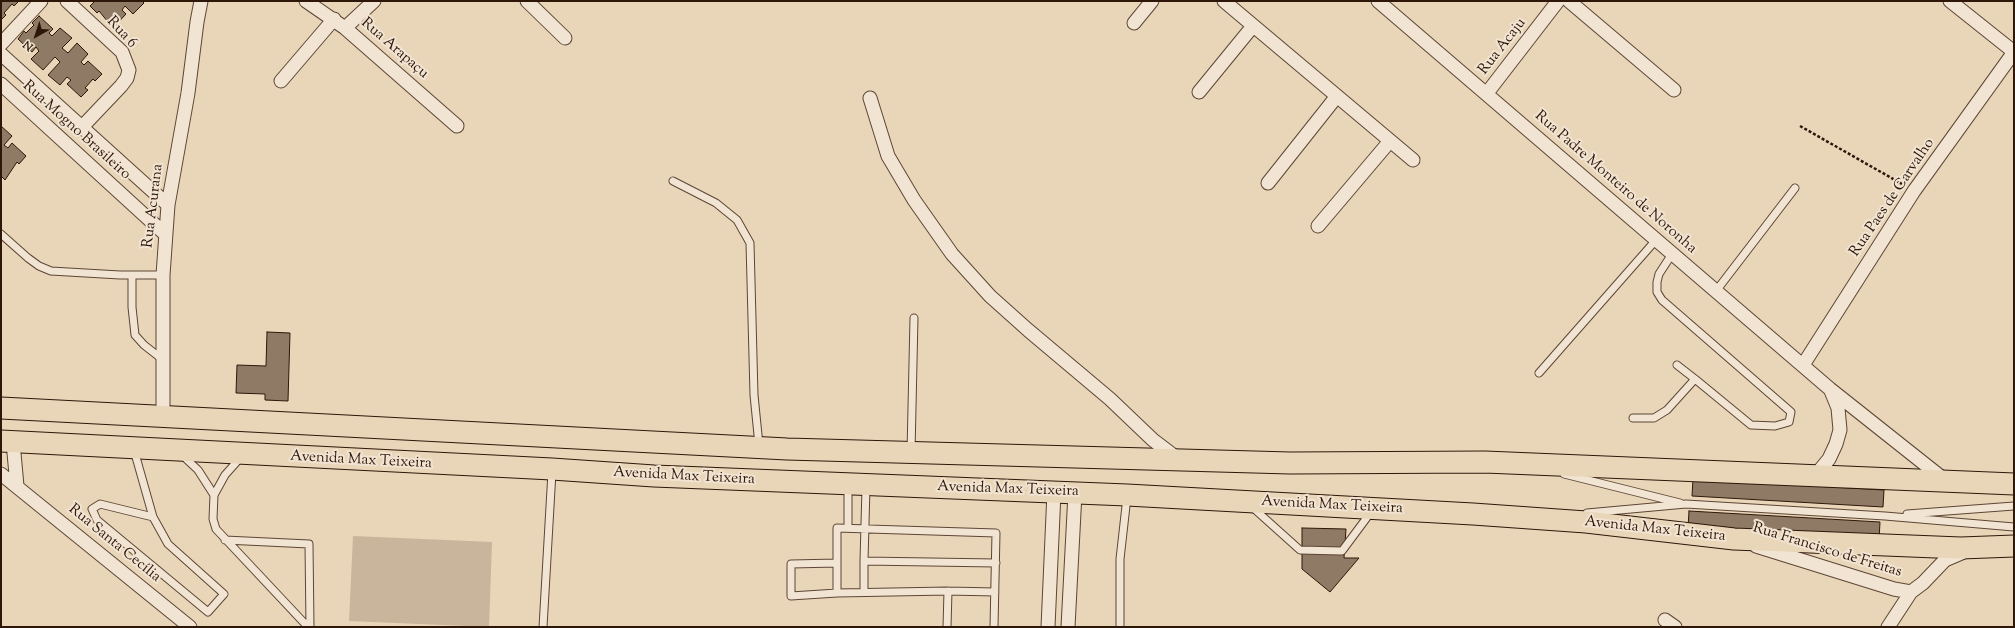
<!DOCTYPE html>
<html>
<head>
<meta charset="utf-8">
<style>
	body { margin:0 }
	#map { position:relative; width:2015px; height:628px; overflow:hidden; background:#e9d6b9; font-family:"Sorts Mill Goudy",serif }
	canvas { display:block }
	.frame { position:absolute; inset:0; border:2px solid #2e1609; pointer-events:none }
	.north { position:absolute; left:16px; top:16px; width:40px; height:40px; -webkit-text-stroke:3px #f1e4d2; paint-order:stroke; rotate:219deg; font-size:11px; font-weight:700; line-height:16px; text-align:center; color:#2e1609 }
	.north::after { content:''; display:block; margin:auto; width:14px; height:18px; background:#2e1609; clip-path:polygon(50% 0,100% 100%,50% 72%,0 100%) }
</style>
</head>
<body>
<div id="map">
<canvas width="2015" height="628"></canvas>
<div class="frame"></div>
<div class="north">N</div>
</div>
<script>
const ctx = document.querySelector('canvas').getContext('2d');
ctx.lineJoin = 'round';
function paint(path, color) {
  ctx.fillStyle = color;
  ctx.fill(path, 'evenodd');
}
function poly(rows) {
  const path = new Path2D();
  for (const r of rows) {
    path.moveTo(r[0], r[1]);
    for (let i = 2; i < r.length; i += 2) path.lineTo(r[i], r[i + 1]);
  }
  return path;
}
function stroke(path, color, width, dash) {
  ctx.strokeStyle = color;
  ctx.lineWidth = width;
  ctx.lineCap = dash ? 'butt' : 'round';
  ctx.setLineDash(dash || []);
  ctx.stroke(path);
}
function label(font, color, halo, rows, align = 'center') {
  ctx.font = font + ' "Sorts Mill Goudy",serif';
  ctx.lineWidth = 4;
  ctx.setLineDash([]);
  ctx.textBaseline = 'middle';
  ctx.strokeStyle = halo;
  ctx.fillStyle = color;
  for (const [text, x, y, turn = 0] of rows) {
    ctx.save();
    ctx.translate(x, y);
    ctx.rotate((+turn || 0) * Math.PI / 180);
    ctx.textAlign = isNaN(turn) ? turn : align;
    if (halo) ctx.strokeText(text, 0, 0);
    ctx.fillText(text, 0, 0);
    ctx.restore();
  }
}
const green = poly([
	[353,536,492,542,489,627,349,621]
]);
const building = poly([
	[1,1,19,1,14,6,12,4,4,13,6,15,1,20,1,1],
	[95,1,142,1,144,3,133,14,125,6,122,10,126,14,113,28,99,11,97,13,90,6,95,1],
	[39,16,53,29,49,33,52,36,60,28,72,38,62,48,68,53,77,43,88,54,81,62,84,65,88,61,102,74,95,81,93,79,85,88,88,90,81,97,67,84,71,80,67,77,60,85,48,75,60,62,55,57,43,70,31,59,39,51,36,47,32,52,18,39,24,31,26,33,34,25,32,23,39,16],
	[1,126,12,136,4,145,8,148,12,143,26,156,19,164,17,162,5,180,1,176,1,126],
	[267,332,290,333,288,401,265,400,265,394,236,393,237,365,266,366,267,332],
	[1693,479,1884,490,1883,507,1692,496,1693,479],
	[1689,511,1880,522,1879,540,1688,528,1689,511],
	[1302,528,1346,529,1344,558,1359,558,1330,592,1302,569,1302,528]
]);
const path = poly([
	[1800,126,1902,184]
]);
const lane = poly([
	[673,181,716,203,737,220,750,243,754,395,759,445],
	[1,234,28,258,39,266,51,271,120,275,163,275],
	[132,275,132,307,135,335,144,345,162,359],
	[1716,291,1795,188],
	[1677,365,1695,379],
	[1539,373,1656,240],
	[1633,418,1654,418,1667,410,1695,379,1751,425,1775,426,1789,422,1791,412,1662,300,1657,292,1657,282,1659,274,1672,254],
	[134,450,153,517,168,544,224,594,208,612,97,520,92,509,100,504,153,517],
	[911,452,914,318],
	[182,455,198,470,214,495],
	[241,457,225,475,214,495,213,519,216,529,308,627],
	[1564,474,1680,503],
	[1251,506,1300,550,1342,551,1371,512],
	[1587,513,1686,504,1885,516,2014,527],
	[1907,514,2014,506],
	[848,528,848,486],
	[225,540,309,544,310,627],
	[864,561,866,487],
	[948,591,995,592],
	[864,592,864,561,996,563],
	[837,593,837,563],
	[543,627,552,472],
	[947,627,948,591,837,593,791,596,791,564,837,563,837,528,996,533,994,627],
	[1120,627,1120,559,1127,497]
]);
const street = poly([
	[67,1,122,52,129,70,127,78,121,86,82,127],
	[306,1,345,28,457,126],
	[527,1,565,38],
	[1224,1,1413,160],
	[1378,1,1830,389,1946,481],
	[1569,1,1674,90],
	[1950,1,2014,52],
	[1134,23,1152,1],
	[345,28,374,1],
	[1,44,41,1],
	[1,54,168,205],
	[281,81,334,19],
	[1,84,165,234],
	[1199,92,1253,26],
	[1487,93,1558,1],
	[870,98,888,156,914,200,952,254,990,296,1028,330,1110,399,1153,440,1178,459],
	[1268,183,1337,96],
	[1318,226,1390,141],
	[1803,365,1914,191,2014,52],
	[163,416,163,275,168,205,188,93,197,22,201,1],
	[13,442,17,486],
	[1,474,190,627],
	[1815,476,1829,459,1836,444,1840,430,1838,408,1831,391],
	[1756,546,1894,589,1911,592],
	[1665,620,1675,627],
	[1048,627,1054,492],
	[1068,627,1075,493],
	[1888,627,1911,592,1923,583,1945,560,1966,551]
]);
const primary = poly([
	[1,408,787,449,1290,463,1485,462,2014,484],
	[1,441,552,469,654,476,1127,495,1473,514,1586,522,1734,539,1961,548,2014,546]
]);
const streetNames = [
	["Rua 6",121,33,47],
	["Rua Acaju",1503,47,-52],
	["Rua Arapaçu",394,49,41],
	["Rua Mogno Brasileiro",76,131,42],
	["Rua Padre Monteiro de Noronha",1615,183,41],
	["Rua Paes de Carvalho",1893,198,-56],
	["Rua Acurana",154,206,-83],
	["Avenida Max Teixeira",361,461,3],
	["Avenida Max Teixeira",684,477,3],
	["Avenida Max Teixeira",1008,490,2],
	["Avenida Max Teixeira",1332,506,3],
	["Avenida Max Teixeira",1655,530,6],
	["Rua Santa Cecília",114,544,39],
	["Rua Francisco de Freitas",1827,551,17]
];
paint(green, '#c9b59b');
paint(building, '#8f7a65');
stroke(building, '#2e1609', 1);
stroke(lane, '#5d4635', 9);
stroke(street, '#5d4635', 15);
stroke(primary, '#2e1609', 23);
stroke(path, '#2e1609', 2.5, [3, 2]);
stroke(lane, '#f1e4d2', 7);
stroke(street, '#f1e4d2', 13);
stroke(primary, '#e9d6b9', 21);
label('15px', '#2e1609', '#f1e4d2', streetNames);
</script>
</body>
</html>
